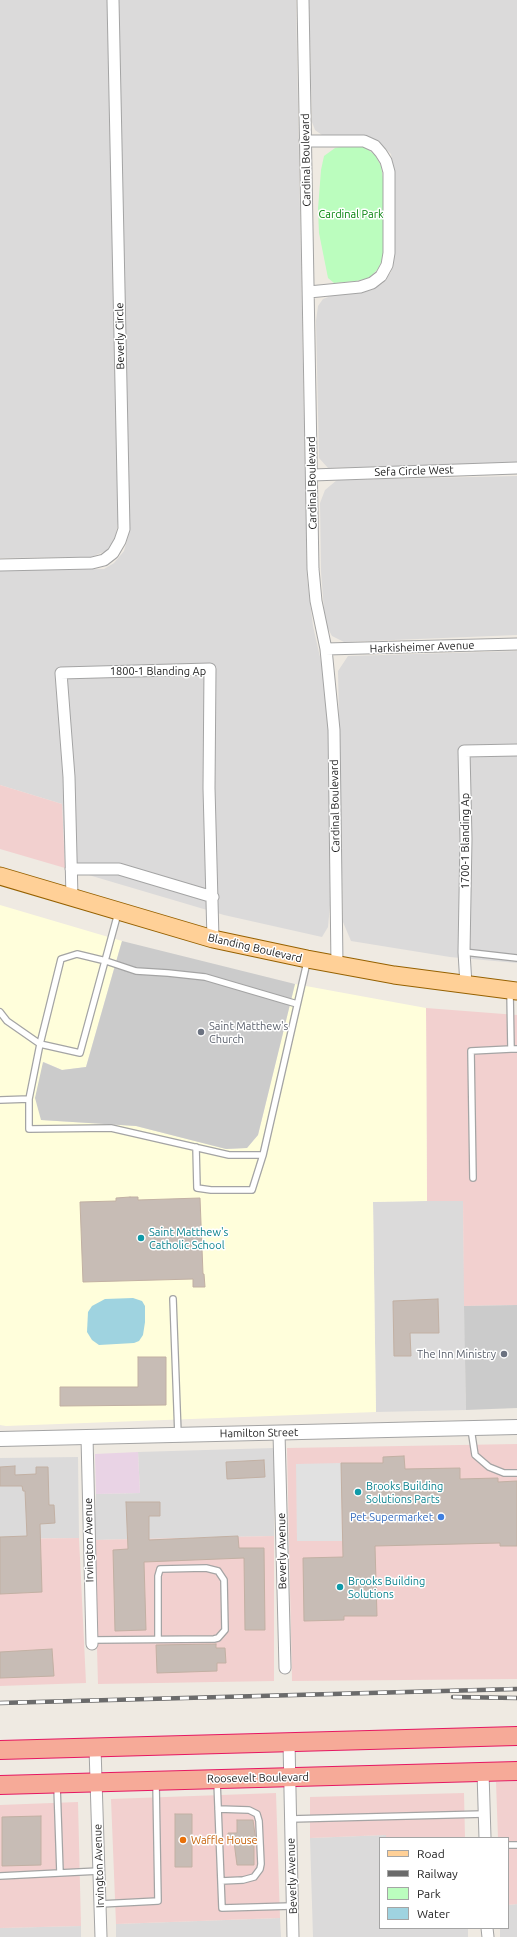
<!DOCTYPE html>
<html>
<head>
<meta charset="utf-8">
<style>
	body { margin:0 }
	#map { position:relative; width:517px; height:1937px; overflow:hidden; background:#efeae2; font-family:Ubuntu,sans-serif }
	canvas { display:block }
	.legend { position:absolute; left:379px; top:1837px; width:130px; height:92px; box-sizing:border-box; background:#fff; border:1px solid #a5a5a5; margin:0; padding:5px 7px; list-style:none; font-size:12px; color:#1d1d1d }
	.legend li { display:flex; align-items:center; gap:8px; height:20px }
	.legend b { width:20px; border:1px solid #a5a5a5 }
</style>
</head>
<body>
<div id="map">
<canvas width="517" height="1937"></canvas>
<ul class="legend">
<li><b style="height:5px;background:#ffd097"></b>Road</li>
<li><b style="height:5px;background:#6b6b6b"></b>Railway</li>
<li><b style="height:11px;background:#bbfdbe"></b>Park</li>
<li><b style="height:11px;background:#9fd3e0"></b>Water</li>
</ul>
</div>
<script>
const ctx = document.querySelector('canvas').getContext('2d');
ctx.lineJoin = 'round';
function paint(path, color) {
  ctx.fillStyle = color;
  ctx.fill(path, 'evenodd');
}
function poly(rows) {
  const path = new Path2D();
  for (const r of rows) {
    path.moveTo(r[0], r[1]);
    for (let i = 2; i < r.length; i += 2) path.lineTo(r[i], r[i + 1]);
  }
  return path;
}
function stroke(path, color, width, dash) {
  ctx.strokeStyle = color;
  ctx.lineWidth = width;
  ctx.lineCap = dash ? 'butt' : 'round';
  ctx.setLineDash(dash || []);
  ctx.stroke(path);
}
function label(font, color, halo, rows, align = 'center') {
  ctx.font = font + ' Ubuntu,sans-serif';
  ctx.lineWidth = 3;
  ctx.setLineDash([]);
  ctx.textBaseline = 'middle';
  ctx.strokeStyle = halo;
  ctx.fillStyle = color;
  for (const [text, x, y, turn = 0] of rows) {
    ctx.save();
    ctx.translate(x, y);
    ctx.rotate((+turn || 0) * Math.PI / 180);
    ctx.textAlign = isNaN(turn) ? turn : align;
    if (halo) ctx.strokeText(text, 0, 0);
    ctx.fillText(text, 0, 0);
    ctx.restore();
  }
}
const residential = poly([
	[0,0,107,0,118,522,115,540,106,551,91,557,0,558],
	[119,0,296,0,307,577,313,626,325,679,329,738,330,905,328,927,322,937,224,915,65,868,62,804,0,785,0,570,104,569,114,563,124,551,129,533],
	[309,0,517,0,517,463,328,468,319,458,316,321,318,306,323,299,331,296,372,290,383,283,391,272,394,254,395,179,391,154,378,141,364,135,322,135,315,130,312,122],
	[517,476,517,635,344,642,332,636,325,623,321,572,320,503,325,490,337,480],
	[517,651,517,963,450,957,351,941,343,922,338,671,348,656],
	[463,1200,466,1410,376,1412,373,1202],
	[274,1448,274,1536,94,1540,96,1494,140,1493,138,1452],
	[78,1457,79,1538,0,1539,0,1458],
	[386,1835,386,1838,380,1838,380,1928,468,1928,468,1937,313,1937,310,1838],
	[517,1904,517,1937,500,1937,500,1928,508,1928,508,1905],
	[280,1918,281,1937,116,1937,116,1924],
	[81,1926,81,1937,0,1937,0,1928]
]);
const commercial = poly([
	[0,785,62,804,65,868,0,849],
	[426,1008,517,1015,517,1305,464,1306,463,1201,427,1201],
	[517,1444,517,1679,292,1681,287,1448],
	[274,1536,274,1681,98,1684,94,1540],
	[79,1538,86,1683,0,1686,0,1539],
	[517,1781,517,1904,508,1905,508,1838,498,1838,496,1782],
	[276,1793,280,1918,116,1924,111,1799],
	[464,1793,465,1838,386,1838,386,1835,310,1838,310,1797],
	[78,1802,81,1926,0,1928,0,1805]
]);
const industrial = poly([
	[138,1452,140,1493,96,1494,95,1454]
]);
const education = poly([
	[0,905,122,941,86,1067,62,1070,44,1062,41,1120,136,1126,226,1149,247,1148,258,1135,295,984,426,1008,427,1201,373,1202,376,1412,6,1426,0,1425]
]);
const religious = poly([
	[122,941,295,984,258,1135,247,1148,226,1149,136,1126,41,1120,35,1098,43,1062,62,1070,86,1067],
	[517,1305,517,1408,466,1410,464,1306]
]);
const park = poly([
	[346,146,363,146,375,155,381,166,383,179,383,258,378,269,369,278,356,281,334,283,328,278,319,233,318,209,321,170,324,156,335,148]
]);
const parking = poly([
	[341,1463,342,1541,297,1541,296,1464]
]);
const water = poly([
	[133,1298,142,1301,145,1306,145,1322,143,1335,139,1341,134,1343,99,1345,92,1340,87,1332,88,1312,92,1306,105,1299]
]);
const building = poly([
	[130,1197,138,1197,138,1200,200,1198,203,1274,204,1274,205,1287,193,1287,193,1279,83,1282,80,1202,116,1201,116,1198,130,1197],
	[438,1299,439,1333,410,1333,411,1356,394,1356,393,1301,438,1299],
	[138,1357,166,1357,166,1405,60,1406,60,1387,138,1387,138,1357],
	[404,1456,405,1469,460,1468,460,1479,498,1478,498,1482,517,1481,517,1546,500,1546,500,1543,375,1546,377,1616,344,1616,344,1620,304,1621,303,1558,343,1557,341,1463,383,1463,383,1457,404,1456],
	[264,1460,265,1477,227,1479,226,1462,264,1460],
	[15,1466,15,1475,36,1474,36,1467,48,1467,49,1505,54,1505,55,1523,40,1524,42,1592,0,1594,0,1537,27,1536,25,1491,23,1491,22,1486,0,1486,0,1467,15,1466],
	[126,1502,160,1502,160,1516,149,1516,149,1540,238,1536,239,1548,264,1548,265,1630,245,1630,244,1558,144,1562,146,1630,115,1631,113,1550,128,1549,126,1502],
	[216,1644,216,1648,225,1648,226,1663,217,1663,217,1671,157,1673,156,1645,216,1644],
	[52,1649,54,1676,0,1678,0,1652,52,1649],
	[175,1814,192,1814,192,1867,175,1867,175,1814],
	[41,1816,41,1865,2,1866,2,1817,41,1816],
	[237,1820,253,1820,256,1842,254,1842,254,1865,237,1865,234,1842,228,1842,228,1833,237,1833,237,1820]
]);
const service = poly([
	[464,952,517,958],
	[510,992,511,1049,517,1049],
	[0,1012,7,1021,40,1044,61,959,77,954,106,961,136,971,168,973,205,977,297,1004],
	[29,1099,40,1044,80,1053,118,913],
	[0,1100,29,1099,29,1129,111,1128,229,1155,263,1155],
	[196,1147,197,1188,211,1190,252,1190,263,1155,307,962],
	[473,1178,471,1051,511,1049],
	[173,1299,178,1435],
	[471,1429,475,1455,489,1467,504,1473,517,1473],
	[92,1640,214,1639,218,1638,225,1630,224,1580,218,1571,206,1568,160,1569,158,1576,158,1639],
	[217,1781,222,1908,292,1906],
	[57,1786,60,1873],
	[218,1809,249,1810,257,1814,259,1821,261,1864,260,1869,254,1877,243,1880,221,1881],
	[290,1819,484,1814],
	[508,1845,517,1845],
	[0,1876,99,1871],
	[100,1904,158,1901,156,1783]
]);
const minor = poly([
	[303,0,313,569,316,601,326,649,334,730,337,965],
	[305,141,364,141,375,146,381,153,386,161,389,172,389,253,387,265,381,276,372,283,360,287,309,292],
	[312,475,517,468],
	[0,565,92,563,104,560,113,553,120,541,124,529,113,0],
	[326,649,517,644],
	[71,869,119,869,213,897],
	[72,897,69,777,61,673,210,669,209,788,213,939],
	[466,985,464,952,466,839,464,751,517,750],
	[279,1433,285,1668],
	[87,1437,92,1644],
	[289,1742,293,1937],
	[95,1748,101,1937],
	[483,1772,485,1838],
	[487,1928,488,1937]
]);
const tertiary = poly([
	[0,1439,517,1427]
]);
const primary = poly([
	[0,876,213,939,307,959,394,975,517,991]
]);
const trunk = poly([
	[0,1750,517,1736],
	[0,1785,517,1771]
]);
const rail = poly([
	[453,1697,517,1698],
	[0,1703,517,1689]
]);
const markers = [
	[201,1032,4,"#6b7280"],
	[141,1238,4,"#0f9aa8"],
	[504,1354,4,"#6b7280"],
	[358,1492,4,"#0f9aa8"],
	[441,1517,4,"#3f7fe0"],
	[340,1587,4,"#0f9aa8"],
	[183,1840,4,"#e8710a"]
];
const streetNames = [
	["Cardinal Boulevard",306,160,-91],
	["Beverly Circle",120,336,-91],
	["Sefa Circle West",414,471,-2],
	["Cardinal Boulevard",312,483,-91],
	["Harkisheimer Avenue",422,647,-2],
	["1800-1 Blanding Ap",158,671],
	["Cardinal Boulevard",335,806,-91],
	["1700-1 Blanding Ap",465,841,-90],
	["Blanding Boulevard",255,948,13],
	["Hamilton Street",259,1433,-1],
	["Irvington Avenue",89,1540,-91],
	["Beverly Avenue",282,1551,-91],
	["Roosevelt Boulevard",258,1778,-1],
	["Irvington Avenue",99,1866,-92],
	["Beverly Avenue",292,1876,-92]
];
const parkNames = [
	["Cardinal Park",351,214]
];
const worshipNames = [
	["Saint Matthew's",209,1026],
	["Church",209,1039],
	["The Inn Ministry",496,1354,"right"]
];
const cultureNames = [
	["Saint Matthew's",149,1232],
	["Catholic School",149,1245],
	["Brooks Building",366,1486],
	["Solutions Parts",366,1499],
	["Brooks Building",348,1581],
	["Solutions",348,1594]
];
const shopNames = [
	["Pet Supermarket",433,1517]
];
const foodNames = [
	["Waffle House",191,1840]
];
paint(residential, '#dbdada');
paint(commercial, '#f2d0cf');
paint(industrial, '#e9d3e5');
paint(education, '#fffedb');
paint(religious, '#cbcbcb');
paint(park, '#bbfdbe');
paint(parking, '#e1e1e1');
paint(water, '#9fd3e0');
paint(building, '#c7bcb5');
stroke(building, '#c2b0a3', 1);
stroke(service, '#a4a4a4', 8);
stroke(minor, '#a4a4a4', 13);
stroke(tertiary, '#a4a4a4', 16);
stroke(primary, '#966100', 19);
stroke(trunk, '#e51762', 20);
stroke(service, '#fff', 5.5);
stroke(minor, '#fff', 11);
stroke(tertiary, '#fff', 14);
stroke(primary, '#ffd097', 17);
stroke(trunk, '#f6aa98', 18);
stroke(rail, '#6b6b6b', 4.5);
stroke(rail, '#fff', 3, [9]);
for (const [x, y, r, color] of markers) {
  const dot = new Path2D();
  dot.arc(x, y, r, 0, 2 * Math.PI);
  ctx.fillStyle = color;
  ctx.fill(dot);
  stroke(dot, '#fff', 1.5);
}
label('11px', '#1d1d1d', '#fff', streetNames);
label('11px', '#03830b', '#fff', parkNames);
label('11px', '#5b616d', '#fff', worshipNames, 'left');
label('11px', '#0d838f', '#fff', cultureNames, 'left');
label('11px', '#366cbe', '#fff', shopNames, 'right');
label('11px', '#c56008', '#fff', foodNames, 'left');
</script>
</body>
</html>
